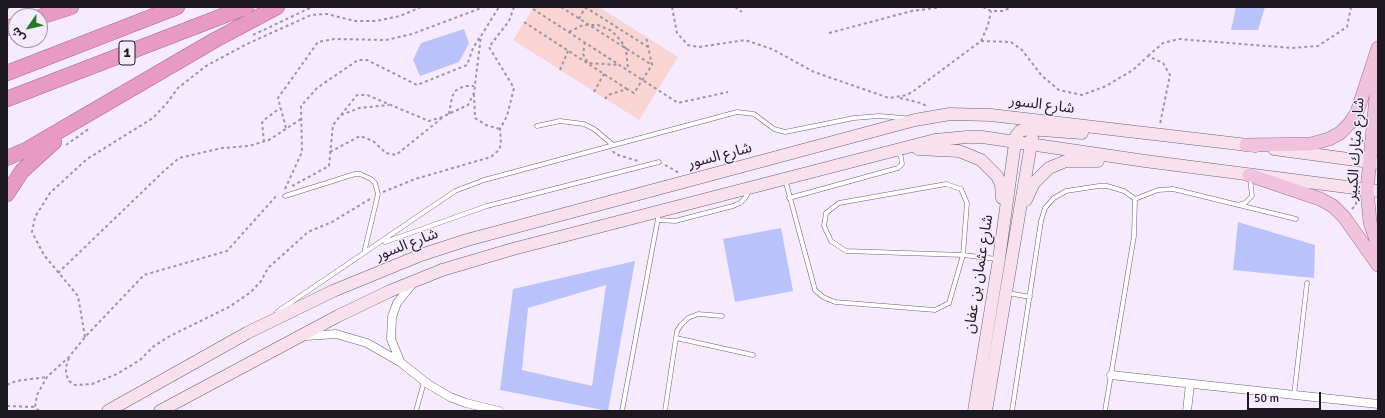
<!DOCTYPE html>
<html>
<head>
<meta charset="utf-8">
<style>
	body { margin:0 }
	#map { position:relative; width:1385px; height:418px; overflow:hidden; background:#f6eafe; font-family:Signika,"Noto Sans Arabic",sans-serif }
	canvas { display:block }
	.frame { position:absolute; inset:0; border:8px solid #1d1920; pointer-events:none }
	.north { position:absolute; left:8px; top:8px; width:40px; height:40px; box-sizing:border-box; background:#f6eafe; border:1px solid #9f96a5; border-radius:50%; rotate:236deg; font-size:11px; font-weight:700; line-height:16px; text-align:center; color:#1d1920 }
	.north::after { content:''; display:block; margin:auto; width:14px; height:18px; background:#247a27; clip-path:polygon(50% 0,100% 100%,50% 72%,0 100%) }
	.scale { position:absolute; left:1247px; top:392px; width:74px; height:18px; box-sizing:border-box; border:2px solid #1d1920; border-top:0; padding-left:5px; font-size:12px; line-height:14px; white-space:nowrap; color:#1d1920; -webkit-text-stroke:3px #f6eafe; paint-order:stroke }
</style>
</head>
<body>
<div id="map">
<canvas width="1385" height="418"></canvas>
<div class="frame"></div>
<div class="north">ش</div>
<div class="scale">50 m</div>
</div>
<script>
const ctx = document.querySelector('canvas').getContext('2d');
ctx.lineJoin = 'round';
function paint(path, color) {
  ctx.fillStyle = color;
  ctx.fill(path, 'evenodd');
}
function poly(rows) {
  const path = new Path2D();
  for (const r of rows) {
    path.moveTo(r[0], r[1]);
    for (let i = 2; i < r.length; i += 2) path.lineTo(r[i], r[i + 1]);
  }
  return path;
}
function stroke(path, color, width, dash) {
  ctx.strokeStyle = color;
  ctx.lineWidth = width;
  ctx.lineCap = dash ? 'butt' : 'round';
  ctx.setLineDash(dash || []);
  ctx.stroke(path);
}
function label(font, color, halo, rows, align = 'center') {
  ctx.font = font + ' Signika,"Noto Sans Arabic",sans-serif';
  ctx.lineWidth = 3;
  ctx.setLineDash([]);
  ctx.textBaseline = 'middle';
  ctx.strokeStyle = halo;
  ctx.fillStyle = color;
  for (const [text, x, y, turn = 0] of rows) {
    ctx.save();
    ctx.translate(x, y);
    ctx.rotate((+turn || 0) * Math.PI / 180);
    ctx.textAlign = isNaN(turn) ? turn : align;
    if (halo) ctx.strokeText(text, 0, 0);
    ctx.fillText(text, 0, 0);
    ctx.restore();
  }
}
const green = poly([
	[534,7,599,7,678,57,639,120,513,40]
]);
const building = poly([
	[1236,7,1265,7,1258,30,1231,30],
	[464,29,469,43,459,62,420,76,413,60,421,43],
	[1238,222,1315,245,1314,278,1233,270],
	[781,228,793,291,735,302,723,239],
	[635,261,608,411,500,390,513,289],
	[606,285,592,386,522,370,528,308]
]);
const path = poly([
	[561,7,652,65],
	[585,7,648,47],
	[672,7,677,33,688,45,699,47,745,40,772,49,814,72,889,98,907,95,915,90,981,41,1011,42,1022,50,1042,76,1059,90,1082,95,1106,86,1133,70,1148,56,1163,63,1170,75,1160,124],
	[735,7,742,12],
	[983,7,991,11,1003,11,1012,7],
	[533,9,678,103,728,92],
	[7,10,9,7],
	[579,19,585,8],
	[524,22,627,89],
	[569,32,583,25,598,25,612,31,621,41,626,49,628,70],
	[829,33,912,11,942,7],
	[253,35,312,7],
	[981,41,988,25,991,11],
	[585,42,583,54,588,63,619,65],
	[1148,56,1163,43,1179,39,1292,48,1318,46,1347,27,1351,7],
	[560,70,568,51],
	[594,92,604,74],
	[474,94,475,118,486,125,500,129],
	[900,98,921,103,928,107],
	[605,99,608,95,627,89,634,93,652,65,646,37],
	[449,114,452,97,455,91,464,86,474,86],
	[341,115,359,108,389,105],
	[286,128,278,98,318,42,334,39,386,40,412,34,484,7],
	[1351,138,1359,149],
	[264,142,262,123,264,120,280,108],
	[66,145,90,128],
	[613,151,615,154,638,161],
	[330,152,360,136,373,141,386,153,396,155,442,118],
	[665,165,679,173],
	[292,186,329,166,333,125,357,95,367,95,429,121,442,117,468,105,474,93,481,36,499,7],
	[285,189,302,152,301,106,317,88,358,60,367,60,417,85,467,65,473,48,480,37],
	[383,192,415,179,491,157,499,150,501,144,500,129,507,116,514,88,489,47,509,21,514,7],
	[1352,209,1356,205,1356,201],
	[58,273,164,171,179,158,222,148,249,146,269,140,301,119],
	[85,337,78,296,44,255,32,232,35,217,50,193,87,159,153,118,167,103,178,88,206,66,247,44,311,15,327,14,355,21,376,21,400,16,421,7],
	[69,358,66,367,66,374,69,381,75,385,92,384,117,374,140,360,154,346,170,336,229,307,251,292,261,281,268,268,308,232,332,222,370,199],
	[7,385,16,381,47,377],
	[7,406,35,407],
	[39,411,35,407,37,395,47,377,69,357,85,337,144,275,227,251,278,194]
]);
const lane = poly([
	[537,126,560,121,584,124,594,129,612,144],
	[785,179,815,290,823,297,835,302,935,310,949,303,963,255,967,203,961,189,946,184,839,203,826,213,824,226,831,241,846,251,963,255,997,259],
	[285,196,355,174,360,174,371,179,375,183,378,194,364,253],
	[789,198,898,168,902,164,901,157,898,152],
	[1135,199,1158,190,1173,189,1296,219],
	[1238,205,1245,203,1252,196,1250,178],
	[658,220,675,221,733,206,740,203,745,198,749,191],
	[385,242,487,206,659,162],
	[1008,293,1030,297],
	[277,312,455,191,484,180,737,112,754,114,774,129,785,132,854,118,879,116,904,118],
	[676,338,753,355],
	[1294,395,1307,283],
	[416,411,424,382],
	[622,411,659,213],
	[665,411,677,331,681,325,688,318,698,314,722,316],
	[1012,411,1041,221,1045,208,1054,198,1066,191,1099,186,1107,186,1124,191,1135,199,1134,236,1105,411]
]);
const street = poly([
	[306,336,336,334,367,343,400,362,428,384,450,397,466,403,499,411],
	[400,361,391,339,392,317,397,303,413,283],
	[1111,375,1378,404],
	[1187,411,1190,384]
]);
const secondary = poly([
	[918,149,959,151,981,160,997,176,1001,184,1002,198],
	[1274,149,1378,163],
	[1026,200,1034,183,1049,168,1066,161,1098,161],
	[108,411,247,333,333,291,421,255,467,240,915,120,950,114,991,115,1256,146],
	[160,411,338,316,390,291,442,270,513,249,935,140,967,137,982,137,1145,161,1378,191],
	[974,411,999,259,1016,136,1020,131,1028,129,1082,133],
	[986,411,1032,138]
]);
const primary = poly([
	[1378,76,1367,190,1370,222,1378,246],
	[1246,145,1311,144,1329,139,1340,133,1350,123,1357,112,1378,48],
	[1249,175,1320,199,1333,206,1344,217,1378,265]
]);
const highway = poly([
	[40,17,71,7],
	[7,28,16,25],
	[7,73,177,7],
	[7,99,246,7],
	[7,158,28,149,215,40,277,7],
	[7,194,22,171,54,142]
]);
const shields = [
	[127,53,16]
];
const shieldNames = [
	["1",127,53]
];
const streetNames = [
	["شارع السور",1042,105,7],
	["شارع مبارك الكبير",1356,149,-86],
	["شارع السور",720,156,-15],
	["شارع السور",407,245,-21],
	["شارع عثمان بن عفان",979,274,-81]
];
paint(green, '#f8d4d3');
paint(building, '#bac2fc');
stroke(lane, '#6b6172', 5);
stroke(street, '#6b6172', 9);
stroke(secondary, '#6b6172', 13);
stroke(primary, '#a06d8b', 14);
stroke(highway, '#a06d8b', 16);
stroke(path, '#9d94a3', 2, [3, 3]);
stroke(lane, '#fff', 4);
stroke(street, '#fff', 8);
stroke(secondary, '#f8e1ed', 12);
stroke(primary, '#f0c2dc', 13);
stroke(highway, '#e69ac4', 15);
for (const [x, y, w] of shields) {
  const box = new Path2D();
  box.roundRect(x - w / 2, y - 12, w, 24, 3);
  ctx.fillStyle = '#f6eafe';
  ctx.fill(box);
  stroke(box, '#1d1920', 1);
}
label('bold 14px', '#1d1920', null, shieldNames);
label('15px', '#1d1920', '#f6eafe', streetNames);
</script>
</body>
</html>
